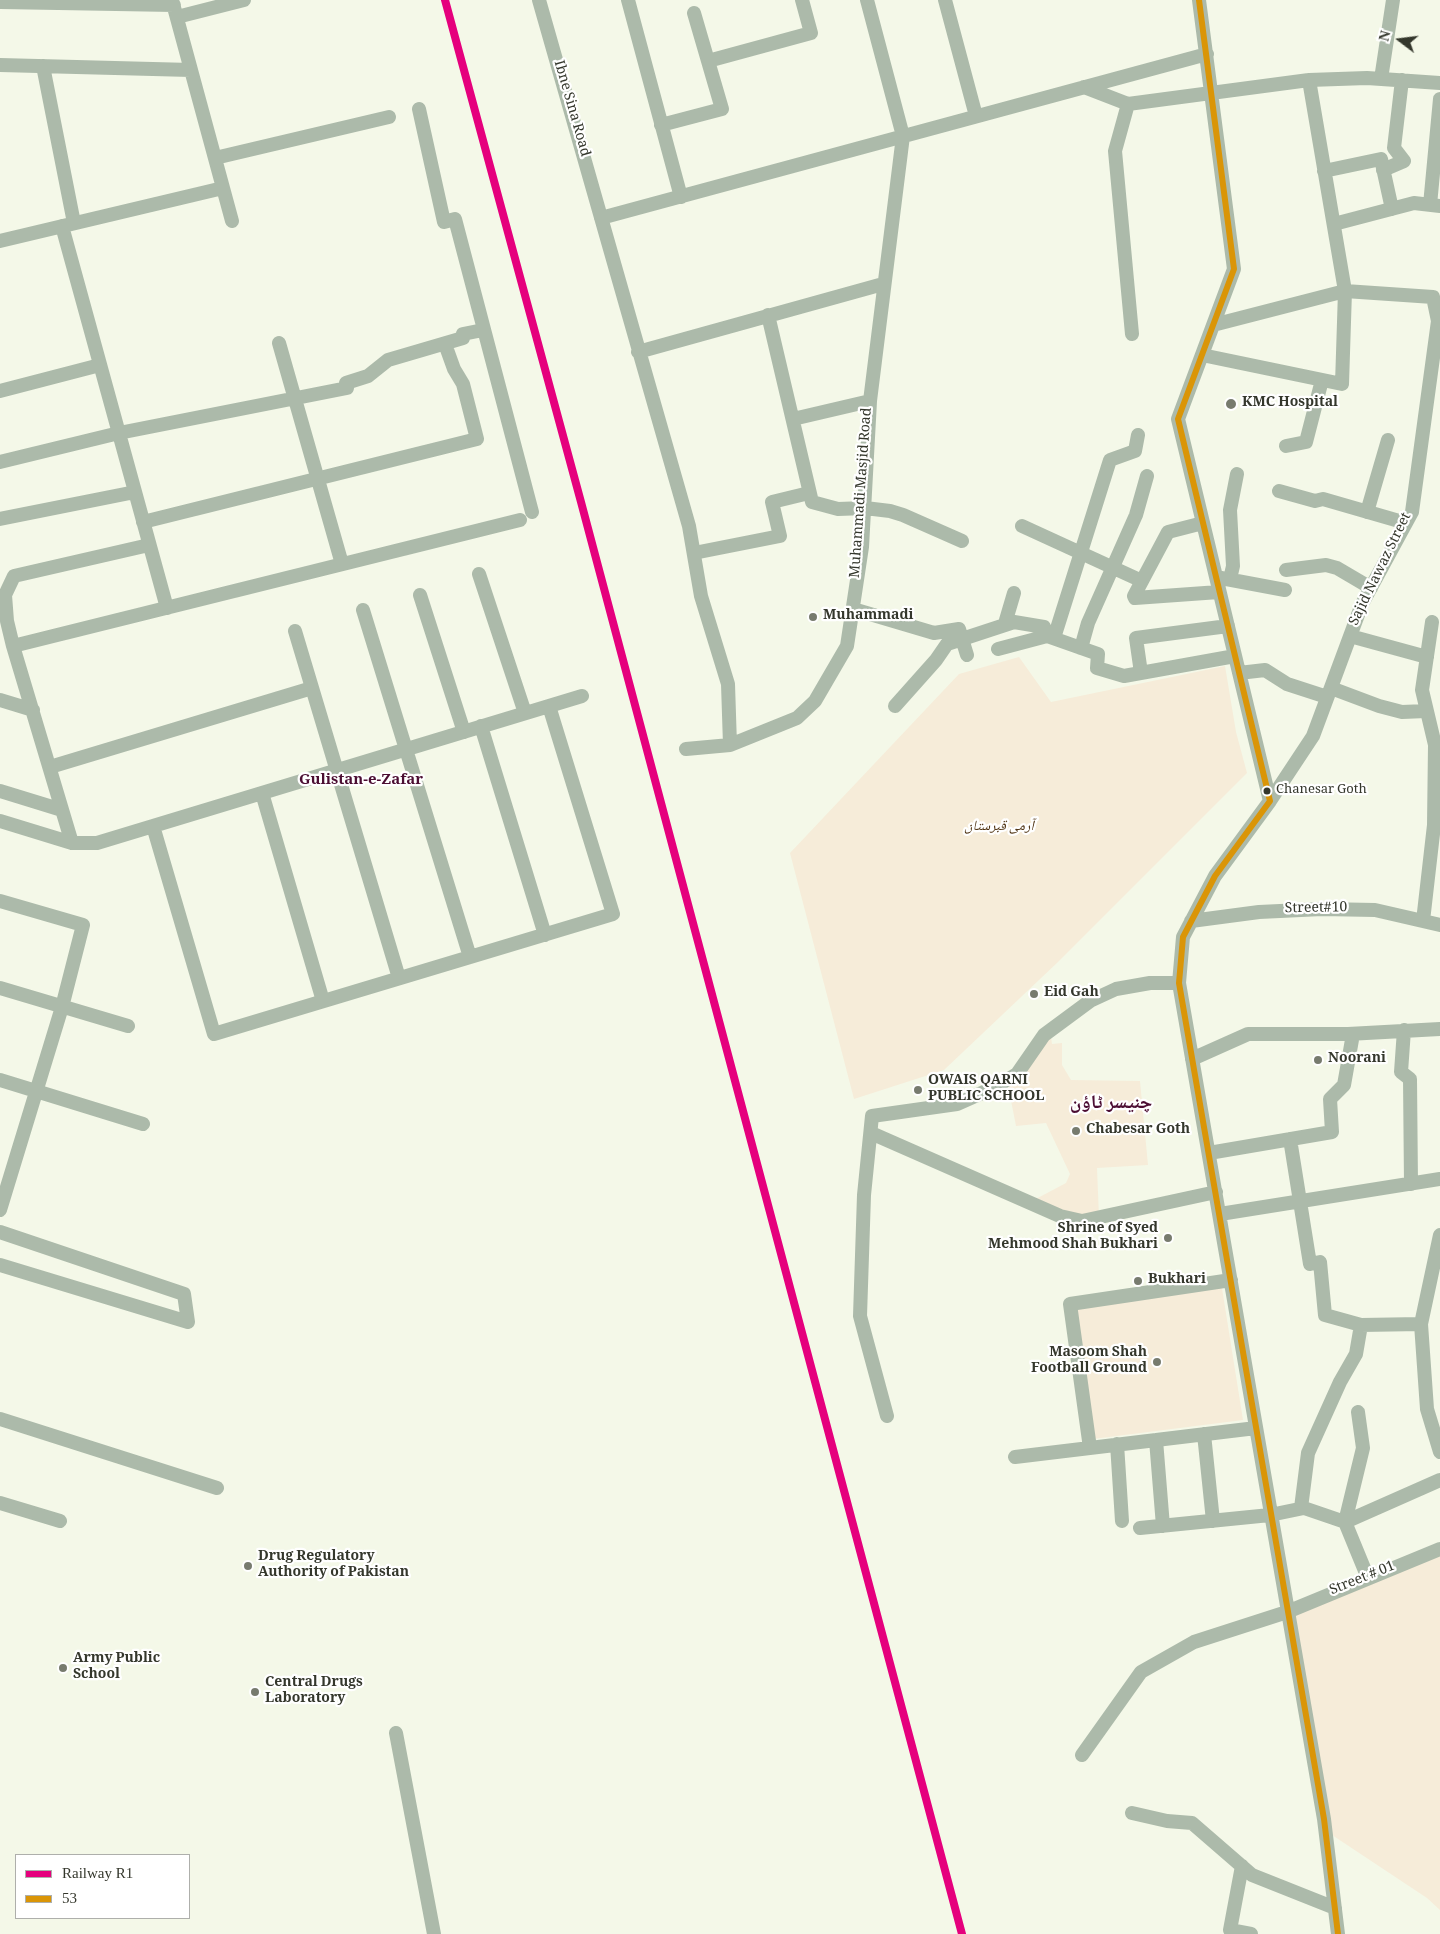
<!DOCTYPE html>
<html>
<head>
<meta charset="utf-8">
<style>
	body { margin:0 }
	#map { position:relative; width:1440px; height:1934px; overflow:hidden; background:#f4f8e8; font-family:Georgia,serif }
	canvas { display:block }
	.legend { position:absolute; left:15px; top:1854px; width:175px; height:65px; box-sizing:border-box; background:#fff; border:1px solid #aeafab; margin:0; padding:6px 9px; list-style:none; font-size:15px; color:#34372c }
	.legend li { display:flex; align-items:center; gap:10px; height:25px }
	.legend b { width:25px; border:1px solid #aeafab }
	.north { position:absolute; left:1375px; top:15px; width:50px; height:50px; -webkit-text-stroke:4px #fff; paint-order:stroke; rotate:285deg; font-size:14px; font-weight:700; line-height:20px; text-align:center; color:#34372c }
	.north::after { content:''; display:block; margin:auto; width:18px; height:22px; background:#34372c; clip-path:polygon(50% 0,100% 100%,50% 72%,0 100%) }
</style>
</head>
<body>
<div id="map">
<canvas width="1440" height="1934"></canvas>
<ul class="legend">
<li><b style="height:6px;background:#e5007d"></b>Railway R1</li>
<li><b style="height:6px;background:#da9507"></b>53</li>
</ul>
<div class="north">N</div>
</div>
<script>
const ctx = document.querySelector('canvas').getContext('2d');
ctx.lineJoin = 'round';
function paint(path, color) {
  ctx.fillStyle = color;
  ctx.fill(path, 'evenodd');
}
function poly(rows) {
  const path = new Path2D();
  for (const r of rows) {
    path.moveTo(r[0], r[1]);
    for (let i = 2; i < r.length; i += 2) path.lineTo(r[i], r[i + 1]);
  }
  return path;
}
function stroke(path, color, width, dash) {
  ctx.strokeStyle = color;
  ctx.lineWidth = width;
  ctx.lineCap = dash ? 'butt' : 'round';
  ctx.setLineDash(dash || []);
  ctx.stroke(path);
}
function label(font, color, halo, rows, align = 'center') {
  ctx.font = font + ' Georgia,"Noto Naskh Arabic",serif';
  ctx.lineWidth = 4.5;
  ctx.setLineDash([]);
  ctx.textBaseline = 'middle';
  ctx.strokeStyle = halo;
  ctx.fillStyle = color;
  for (const [text, x, y, turn = 0] of rows) {
    ctx.save();
    ctx.translate(x, y);
    ctx.rotate((+turn || 0) * Math.PI / 180);
    ctx.textAlign = isNaN(turn) ? turn : align;
    if (halo) ctx.strokeText(text, 0, 0);
    ctx.fillText(text, 0, 0);
    ctx.restore();
  }
}
const green = poly([
	[1019,657,1051,702,1225,666,1236,732,1247,773,1058,962,944,1070,854,1099,790,853,959,674],
	[1050,1030,1052,1044,1062,1043,1062,1065,1071,1080,1140,1081,1148,1165,1097,1168,1099,1217,1082,1221,1032,1201,1066,1183,1070,1174,1046,1123,1016,1126,1007,1080],
	[1221,1282,1243,1420,1093,1439,1072,1304],
	[1440,1550,1440,1910,1427,1898,1326,1831,1287,1612]
]);
const minor = poly([
	[172,0,232,221],
	[539,0,689,526,701,596,728,684,730,745],
	[628,0,681,197],
	[945,0,976,116],
	[1199,0,1234,269,1178,419,1270,801,1215,876,1183,937,1179,983,1324,1819,1338,1934],
	[0,2,174,5],
	[177,17,244,0],
	[708,61,811,33,802,0],
	[0,65,191,70],
	[43,66,74,223],
	[1381,79,1393,0],
	[1084,87,1128,104,1309,80,1367,78,1440,83],
	[1128,104,1115,151,1132,334],
	[419,109,444,222,455,219,532,512],
	[661,125,722,109,694,13],
	[215,158,389,117],
	[1383,170,1404,161,1394,148,1402,80],
	[1324,171,1381,159,1392,209],
	[1430,205,1440,99],
	[601,218,1207,54],
	[1334,224,1414,203,1440,206],
	[62,226,167,608],
	[0,241,223,188],
	[768,315,812,502,838,509,865,508,890,511,903,515,962,541],
	[1213,325,1345,291,1433,297,1438,321,1440,322],
	[279,343,342,564],
	[638,352,883,284],
	[1202,355,1342,384,1345,291,1309,80],
	[0,391,100,365],
	[793,419,870,401],
	[1286,446,1306,442,1322,380],
	[0,462,119,433,347,388,346,383,368,376,388,360,463,338,463,334,483,330],
	[1279,491,1315,501,1323,499,1406,523],
	[1367,512,1388,440],
	[0,519,135,492],
	[143,522,477,439,463,384,454,369,445,344],
	[1203,523,1168,532,1134,596,1135,598,1219,592],
	[1022,526,1142,581],
	[694,553,780,536,772,502,809,493],
	[1286,570,1326,565,1337,568,1371,588],
	[479,574,525,713],
	[1221,578,1285,590],
	[1230,579,1233,566,1230,510,1237,474],
	[420,595,464,732],
	[853,609,934,633,959,629,967,655],
	[363,610,470,957],
	[1014,622,1006,620,1014,593],
	[295,631,399,978],
	[1350,636,1427,657],
	[1054,638,1110,460,1135,451,1138,435],
	[13,646,520,520],
	[1081,648,1088,623,1136,515,1147,476],
	[998,649,1047,636,1098,654,1097,668,1124,676,1235,656],
	[1141,673,1136,638,1228,626],
	[1239,673,1265,670,1287,684,1327,697],
	[1331,688,1379,706,1402,712,1426,711],
	[0,700,33,710],
	[895,706,936,660,947,644,1014,622,1044,627,1047,636],
	[481,726,545,935],
	[686,749,730,745,797,718,815,701,847,646,862,547,870,401,903,136,867,0],
	[50,767,312,688],
	[0,791,62,810],
	[262,793,323,1001],
	[1270,801,1313,736,1362,604,1412,512,1438,321],
	[0,821,72,843,97,843,582,696],
	[153,826,214,1034,613,914,549,706],
	[72,843,13,646,7,621,5,595,14,576,149,545],
	[0,901,83,925,62,1007,0,1210],
	[1191,921,1259,912,1322,909,1375,910,1440,925],
	[1423,921,1434,825,1435,745,1422,690,1432,622],
	[0,988,128,1026],
	[1404,1030,1401,1072,1410,1079,1411,1184],
	[1192,1059,1248,1034,1348,1034,1440,1029],
	[0,1080,143,1124],
	[871,1133,1060,1216,1082,1221,1216,1192],
	[1290,1139,1310,1264,1320,1262,1325,1315,1361,1325,1421,1324],
	[1209,1153,1332,1132,1330,1099,1344,1085,1353,1034],
	[1220,1214,1440,1179],
	[0,1232,184,1294,188,1322,0,1265],
	[1440,1235,1421,1324,1427,1409,1440,1452],
	[1358,1412,1363,1448,1345,1522,1368,1578],
	[887,1416,860,1316,864,1195,872,1116,957,1104,993,1088,1017,1074,1044,1035,1090,1001,1116,989,1150,983,1179,983],
	[0,1419,217,1488],
	[1204,1434,1213,1521],
	[1156,1440,1163,1526],
	[1117,1444,1122,1521],
	[1090,1448,1070,1304,1231,1280],
	[1015,1457,1256,1428],
	[0,1503,60,1521],
	[1301,1508,1308,1453,1340,1382,1356,1354,1361,1325],
	[1140,1528,1270,1515,1304,1508,1345,1522,1440,1480],
	[396,1733,434,1934],
	[1082,1755,1141,1672,1194,1642,1287,1612,1440,1549],
	[1132,1813,1167,1821,1192,1823,1252,1875,1335,1908],
	[1242,1866,1230,1930,1251,1934]
]);
const rail = poly([
	[445,0,581,502,962,1934]
]);
const bus1 = poly([
	[1199,0,1234,269,1178,419,1270,801,1215,876,1183,937,1179,983,1324,1819,1338,1934]
]);
const rail1 = poly([
	[445,0,581,502,962,1934]
]);
const markers = [
	[1231,404,6,"#777b6e"],
	[813,617,5,"#777b6e"],
	[1267,791,4.5,"#34372c"],
	[1034,994,5,"#777b6e"],
	[1318,1060,5,"#777b6e"],
	[918,1090,5,"#777b6e"],
	[1076,1131,5,"#777b6e"],
	[1168,1238,5,"#777b6e"],
	[1138,1281,5,"#777b6e"],
	[1157,1362,5,"#777b6e"],
	[248,1566,5,"#777b6e"],
	[63,1668,5,"#777b6e"],
	[255,1692,5,"#777b6e"]
];
const busNames = [
	["Chanesar Goth",1276,791]
];
const streetNames = [
	["Ibne Sina Road",570,109,74],
	["Muhammadi Masjid Road",863,493,-86],
	["Sajid Nawaz Street",1382,570,-64],
	["Street#10",1316,910,-1],
	["Street # 01",1363,1580,-22]
];
const poiNames = [
	["KMC Hospital",1242,404],
	["Muhammadi",823,617],
	["Eid Gah",1044,994],
	["Noorani",1328,1060],
	["OWAIS QARNI",928,1082],
	["PUBLIC SCHOOL",928,1098],
	["Chabesar Goth",1086,1131],
	["Shrine of Syed",1158,1230,"right"],
	["Mehmood Shah Bukhari",1158,1246,"right"],
	["Bukhari",1148,1281],
	["Masoom Shah",1147,1354,"right"],
	["Football Ground",1147,1370,"right"],
	["Drug Regulatory",258,1558],
	["Authority of Pakistan",258,1574],
	["Army Public",73,1660],
	["School",73,1676],
	["Central Drugs",265,1684],
	["Laboratory",265,1700]
];
const parkNames = [
	["آرمی قبرستان",999,828]
];
const neighbourhoodNames = [
	["Gulistan-e-Zafar",361,782]
];
const districtNames = [
	["چنیسر ٹاؤن",1111,1106]
];
paint(green, '#f6ecd9');
stroke(minor, '#acbaaa', 14);
stroke(rail, '#b2baac', 5.5);
stroke(rail, '#fff', 4, [11]);
stroke(bus1, '#da9507', 6);
stroke(rail1, '#e5007d', 8);
for (const [x, y, r, color] of markers) {
  const dot = new Path2D();
  dot.arc(x, y, r, 0, 2 * Math.PI);
  ctx.fillStyle = color;
  ctx.fill(dot);
  stroke(dot, '#fff', 2);
}
label('13px', '#34372c', '#fff', busNames, 'left');
label('14px', '#34372c', '#fff', streetNames);
label('bold 14px', '#34372c', '#fff', poiNames, 'left');
label('italic 14px', '#4f3312', '#fff', parkNames);
label('bold 15px', '#4b0d32', '#fff', neighbourhoodNames);
label('bold 19px', '#4b0d32', '#fff', districtNames);
</script>
</body>
</html>
